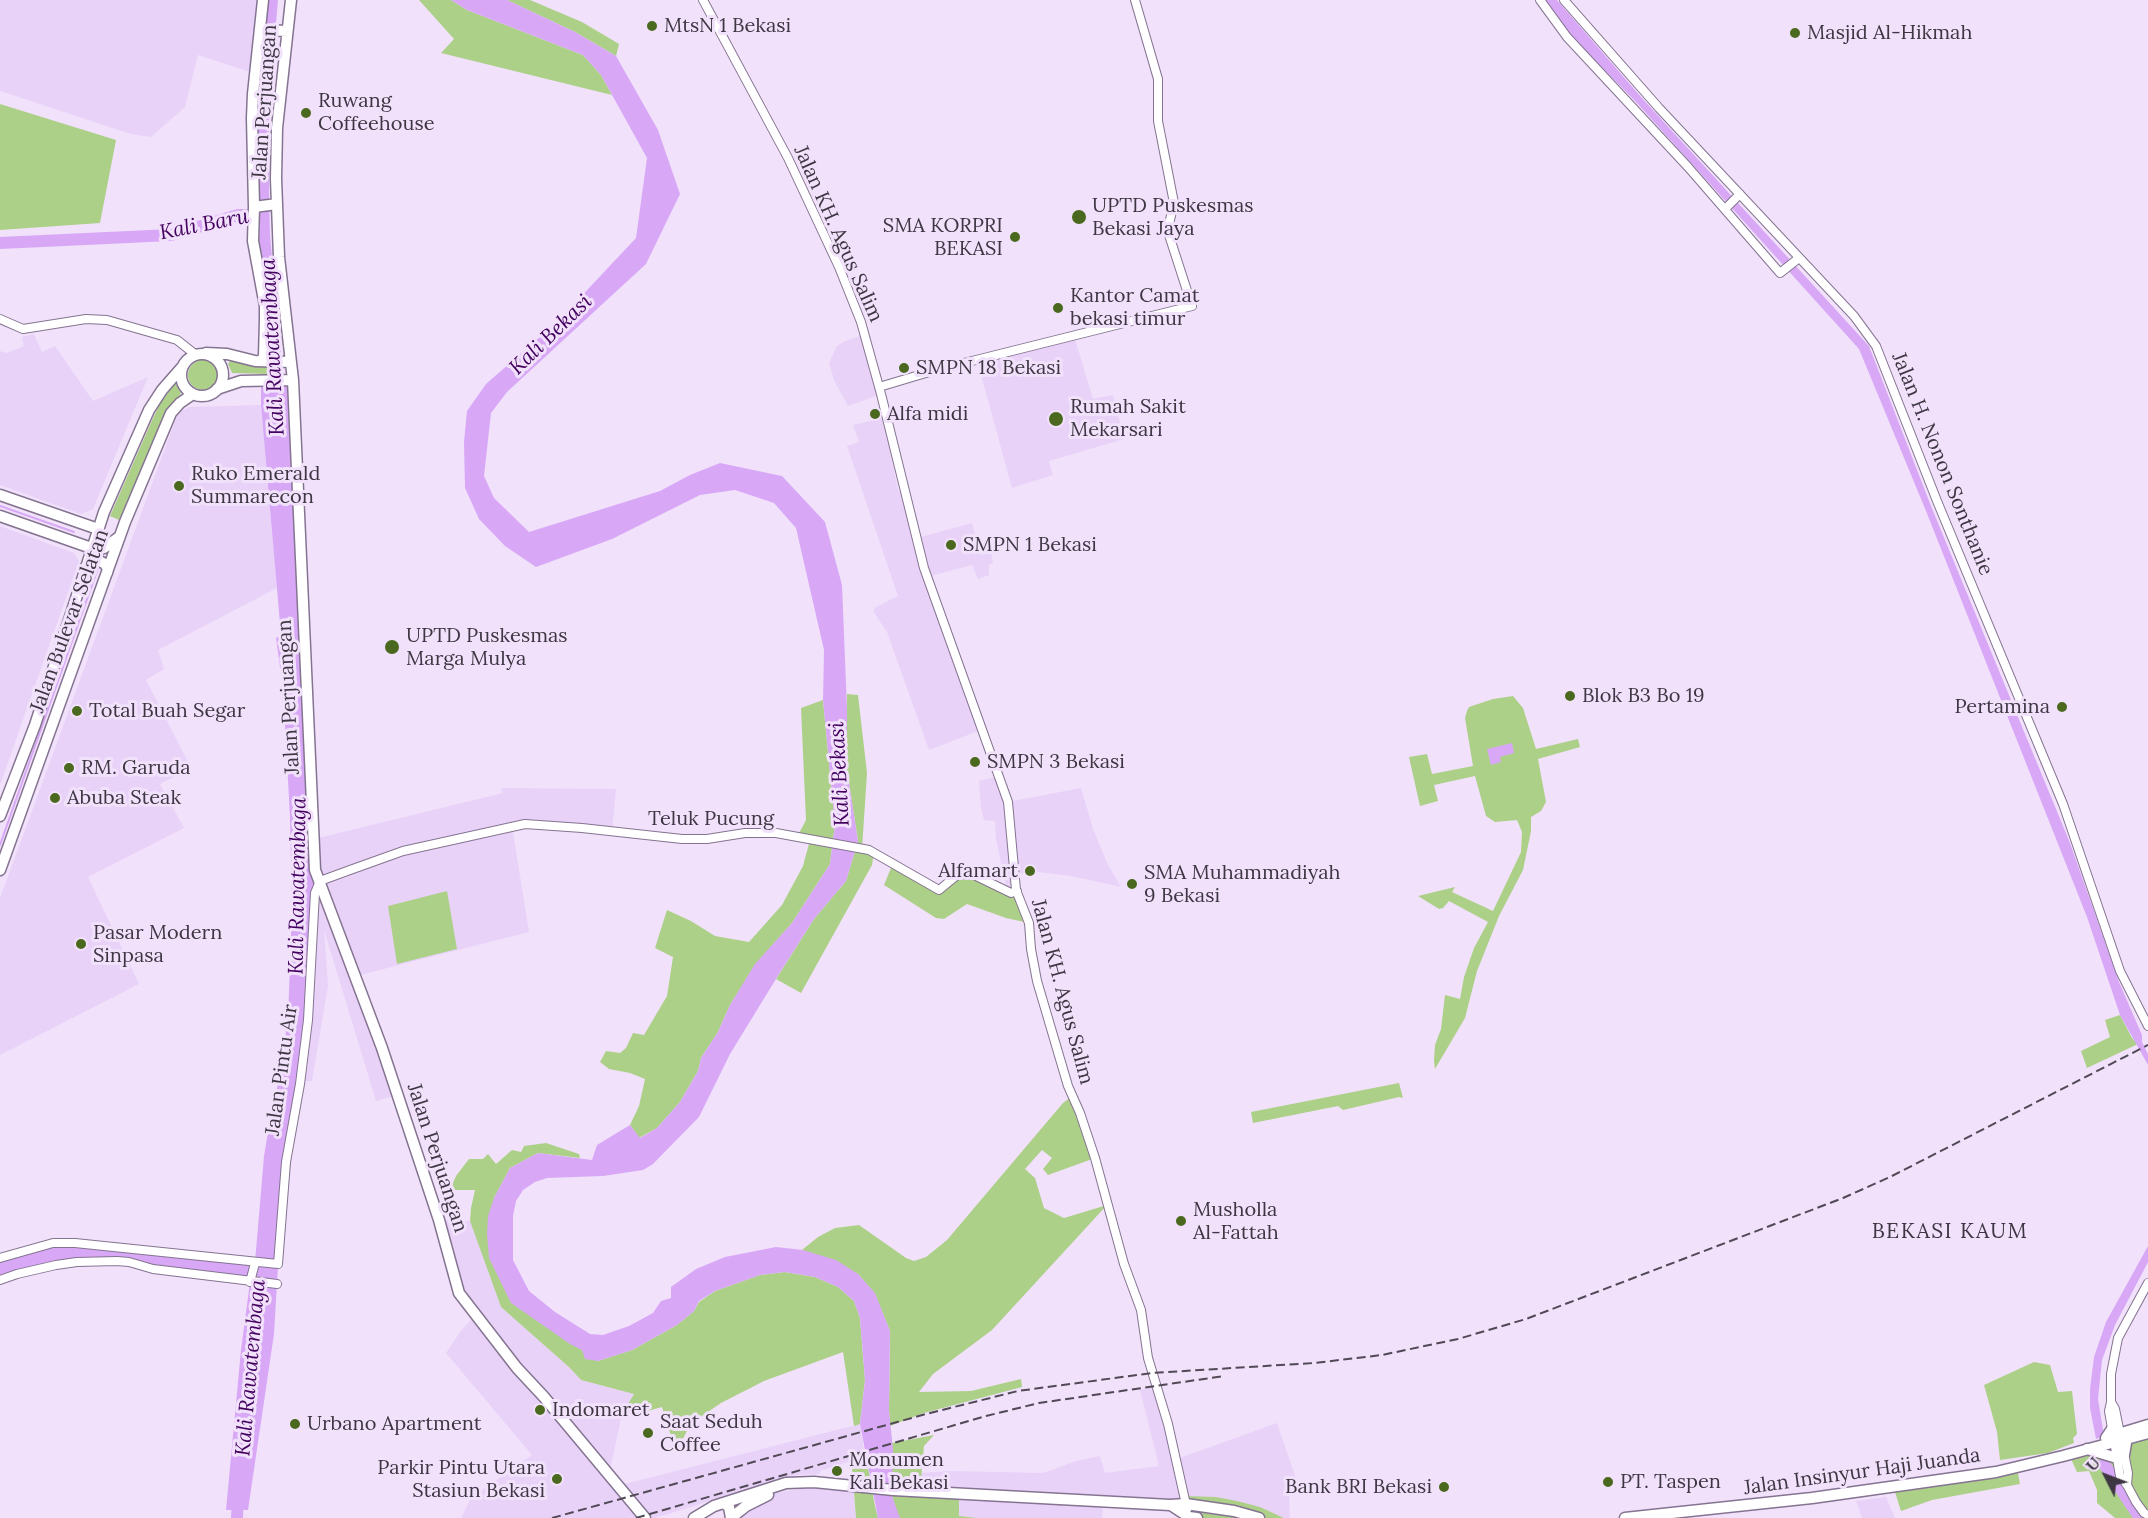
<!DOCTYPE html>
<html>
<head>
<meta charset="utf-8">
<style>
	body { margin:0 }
	#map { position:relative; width:2148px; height:1518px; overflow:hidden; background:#f1e1fb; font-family:Lora,serif }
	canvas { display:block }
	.north { position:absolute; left:2076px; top:1446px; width:60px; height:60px; -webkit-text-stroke:4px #f1e1fb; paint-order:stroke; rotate:312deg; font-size:16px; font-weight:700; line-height:24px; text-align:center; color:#3e3743 }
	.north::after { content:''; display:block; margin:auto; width:21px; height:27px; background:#3e3743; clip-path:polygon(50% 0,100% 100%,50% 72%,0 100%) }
</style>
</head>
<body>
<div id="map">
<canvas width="2148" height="1518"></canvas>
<div class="north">U</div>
</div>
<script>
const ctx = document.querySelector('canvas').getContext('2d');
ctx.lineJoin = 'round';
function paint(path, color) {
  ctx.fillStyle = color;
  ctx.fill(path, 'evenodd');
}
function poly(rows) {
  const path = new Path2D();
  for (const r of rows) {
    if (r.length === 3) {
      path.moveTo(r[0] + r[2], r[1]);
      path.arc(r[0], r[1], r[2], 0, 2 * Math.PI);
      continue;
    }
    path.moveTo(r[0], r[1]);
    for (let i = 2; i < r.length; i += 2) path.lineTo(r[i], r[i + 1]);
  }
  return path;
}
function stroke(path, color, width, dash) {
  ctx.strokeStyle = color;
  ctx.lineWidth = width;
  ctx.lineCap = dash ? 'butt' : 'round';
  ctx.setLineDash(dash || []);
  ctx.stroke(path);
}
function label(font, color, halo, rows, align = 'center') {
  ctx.font = font + ' Lora,serif';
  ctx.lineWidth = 6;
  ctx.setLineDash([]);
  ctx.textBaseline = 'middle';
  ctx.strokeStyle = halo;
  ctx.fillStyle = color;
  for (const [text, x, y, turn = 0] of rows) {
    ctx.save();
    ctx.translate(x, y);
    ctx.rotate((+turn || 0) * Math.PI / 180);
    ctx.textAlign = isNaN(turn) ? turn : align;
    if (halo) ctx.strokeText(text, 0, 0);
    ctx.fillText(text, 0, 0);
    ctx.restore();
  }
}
const built = poly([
	[0,0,259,0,250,72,198,55,185,107,151,137,131,134,0,91],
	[34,334,42,352,55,346,93,401,148,377,93,509,81,514,0,485,0,351,7,353,24,346,22,337],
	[865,334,879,395,848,406,834,380,829,363,837,346,843,342],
	[1074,336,1093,399,1113,395,1124,439,1049,461,1053,475,1012,488,977,360],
	[261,405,277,588,158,650,164,669,146,680,191,768,160,784,184,828,88,877,139,984,0,1055,0,898,178,413,189,407],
	[883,418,898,490,908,498,913,513,912,540,920,569,981,730,929,750,887,632,873,611,876,607,898,596,847,446,859,442,853,425],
	[972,523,981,555,991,553,993,563,989,565,989,575,978,579,972,565,931,576,921,537],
	[0,526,74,553,79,561,0,785],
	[999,776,1008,802,1081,788,1093,829,1107,863,1121,887,1071,876,1038,872,1015,874,1016,890,1007,890,996,839,995,821,984,820,981,808,979,781],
	[501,788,616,789,612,831,512,826,529,932,356,976,397,1095,376,1101,324,930,328,986,312,1081,300,1081,314,839,503,793],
	[439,1220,470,1221,501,1307,570,1368,581,1380,634,1394,622,1414,609,1475,613,1487,860,1424,864,1450,851,1455,851,1461,820,1471,820,1474,795,1475,655,1518,461,1518,471,1498,532,1455,446,1353,460,1332,476,1314,459,1293],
	[1157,1385,1177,1459,1277,1423,1299,1487,1289,1492,1290,1518,1284,1518,1260,1507,1103,1501,1102,1518,977,1518,959,1516,920,1491,921,1473,951,1471,1043,1473,1076,1461,1100,1456,1105,1473,1159,1466,1140,1390],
	[813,1486,853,1487,856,1518,731,1518,772,1494],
	[1886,1497,1895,1518,1862,1518,1856,1501]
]);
const green = poly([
	[419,0,451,0,467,10,583,55,601,75,612,95,441,53,454,39],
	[507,0,530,0,582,22,619,44,616,56,575,32],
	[0,104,116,140,100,223,0,230],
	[203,375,15],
	[230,361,268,365,268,374,232,373,228,364],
	[175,383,181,393,161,425,119,520,110,516,153,418,161,402],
	[847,694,858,695,867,773,862,849,874,852,872,865,801,993,776,979,814,919,846,881,858,841,847,770],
	[1513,696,1523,708,1536,749,1578,739,1580,747,1538,759,1546,802,1541,811,1531,817,1531,831,1523,870,1499,916,1477,971,1465,1018,1435,1069,1434,1061,1435,1045,1441,1029,1445,995,1460,999,1464,977,1474,948,1488,922,1449,901,1443,908,1439,909,1418,896,1455,887,1452,892,1493,911,1521,852,1522,832,1517,820,1495,822,1486,816,1475,776,1434,785,1438,801,1420,806,1409,757,1427,754,1432,774,1473,766,1465,718,1467,711,1469,707,1493,699],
	[823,700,835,824,830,864,792,923,755,965,730,1005,718,1032,701,1058,698,1071,680,1102,657,1128,639,1138,630,1125,639,1106,645,1079,630,1073,609,1069,600,1062,606,1051,620,1053,626,1048,633,1033,644,1035,667,996,673,957,655,948,667,910,691,921,715,936,749,942,782,905,803,866,810,840,797,837,806,820,801,708],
	[893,863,934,888,962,874,1017,891,1029,923,1006,918,967,904,944,919,936,918,884,885],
	[447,891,457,949,397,964,388,906],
	[2120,1015,2132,1038,2138,1044,2087,1068,2081,1051,2110,1037,2105,1020],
	[1399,1083,1403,1098,1399,1097,1343,1110,1338,1106,1253,1123,1251,1112],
	[1072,1096,1095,1158,1048,1175,1043,1169,1052,1158,1042,1150,1025,1169,1035,1178,1044,1208,1064,1218,1107,1205,992,1330,933,1374,919,1392,971,1391,1021,1379,1022,1387,924,1413,890,1426,889,1410,890,1331,875,1294,858,1274,802,1250,818,1237,835,1228,859,1225,906,1258,914,1261,926,1257,947,1240,1063,1103],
	[546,1143,579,1154,580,1158,538,1153,510,1168,494,1198,489,1258,582,1350,598,1361,632,1350,677,1325,694,1311,699,1302,715,1291,760,1275,785,1272,815,1277,838,1287,854,1301,860,1318,865,1380,860,1424,854,1426,843,1352,764,1381,721,1403,702,1416,689,1427,676,1452,662,1407,623,1418,622,1414,634,1394,581,1380,570,1368,501,1307,470,1221,471,1208,475,1190,450,1190,456,1176,469,1159,483,1159,488,1154,496,1164,512,1150,521,1152,524,1146],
	[2034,1362,2050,1365,2058,1392,2072,1391,2077,1434,2073,1438,2074,1443,2048,1453,2000,1460,1997,1432,1984,1385],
	[2148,1433,2148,1518,2115,1518,2097,1503,2097,1490,2089,1471,2077,1472,2071,1459,2063,1456,2087,1449,2117,1458,2127,1437],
	[934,1435,924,1446,920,1491,959,1493,959,1516,977,1518,900,1518,897,1513,892,1496,892,1443],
	[865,1451,875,1506,878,1518,856,1518,851,1455],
	[2017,1468,2020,1484,1932,1500,1901,1511,1893,1486],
	[1184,1496,1216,1497,1237,1501,1260,1507,1284,1518,1189,1518]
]);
const water = poly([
	[268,0,278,0,269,104,269,194,270,235,281,355,270,355,270,309,259,243,260,209,258,141,258,103],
	[451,0,507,0,575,32,616,56,658,130,680,194,646,264,507,392,491,413,484,476,494,498,529,532,660,491,690,475,720,463,782,476,825,522,842,585,847,709,847,770,858,841,846,881,814,919,779,974,730,1054,699,1117,653,1164,643,1170,603,1176,547,1178,535,1182,523,1190,516,1201,513,1216,513,1260,529,1291,555,1312,590,1334,603,1335,629,1326,653,1313,661,1301,671,1298,671,1287,696,1269,725,1257,776,1247,803,1250,836,1260,858,1274,875,1293,890,1331,889,1410,893,1450,892,1496,900,1518,878,1518,860,1424,865,1380,860,1318,854,1301,838,1287,815,1277,785,1272,760,1275,715,1291,699,1301,694,1311,677,1325,632,1350,598,1361,585,1359,582,1350,570,1344,511,1303,489,1258,487,1234,488,1216,494,1198,510,1168,538,1153,592,1160,597,1145,630,1125,640,1138,657,1128,680,1102,698,1071,701,1058,718,1032,730,1005,755,964,792,923,830,864,835,824,823,700,824,650,796,528,774,503,735,490,700,495,612,539,536,567,505,546,479,519,465,488,464,442,467,411,486,384,559,320,636,238,647,158,601,75,583,55,467,10],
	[1545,0,1557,0,1641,97,1869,346,1931,506,2070,843,2119,982,2142,1035,2142,1042,2148,1054,2148,1065,2120,1015,2087,917,1926,511,1859,349,1636,102,1571,36],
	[261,379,293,380,315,870,311,956,281,1215,274,1334,248,1510,226,1510,241,1350,250,1282,129,1262,77,1262,0,1280,0,1258,53,1243,255,1262,264,1156,271,1114,279,1079,288,1018,292,910,290,817,283,689,276,638,281,635,261,405],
	[1512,743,1514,753,1500,757,1501,762,1491,765,1487,749],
	[2148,1246,2148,1262,2115,1325,2102,1360,2098,1399,2104,1436,2096,1439,2090,1408,2090,1389,2094,1357,2106,1322]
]);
const stream = poly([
	[0,506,74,532],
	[0,845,98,568]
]);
const river = poly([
	[0,243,171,235,238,215,263,215],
	[274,339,277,391],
	[2104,1464,2140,1518],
	[237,1518,238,1495]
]);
const minor = poly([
	[703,0,788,158,839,267,861,322,881,394,924,568,1008,802,1016,890,1029,923,1031,949,1037,981,1068,1086,1080,1113,1095,1158,1124,1264,1141,1310,1148,1358,1168,1424,1187,1509],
	[1540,0,1567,37,1688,167,1780,273,1799,258],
	[1564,0,1659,108,1854,316,1876,346,1937,501,2063,804,2120,971,2148,1026],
	[1725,209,1740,194],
	[0,319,23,329,86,319,107,320,177,340,196,355],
	[879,387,936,370,1192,306,1169,235,1169,224,1174,203,1158,121,1158,79,1135,0],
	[0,1258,53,1243,75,1243,278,1264,286,1162,300,1084,308,1020,315,893,320,881,350,870,403,851,525,824,582,828,682,839,707,839,745,833,776,833,869,850,939,890,956,876,962,874,974,875,1011,893,1017,891],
	[0,1280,17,1274,56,1265,77,1262,117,1261,129,1262,153,1269,277,1284],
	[250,1282,255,1263],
	[2148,1283,2118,1338,2111,1374,2111,1402,2109,1411,2120,1476,2127,1485,2136,1502,2144,1513,2148,1515],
	[2111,1402,2115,1409,2128,1473,2127,1485]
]);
const major = poly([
	[291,0,277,128,276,179,279,257,293,380,315,870,382,1048,439,1220,459,1293,517,1368,544,1397,645,1518],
	[260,30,287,31],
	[254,207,277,204],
	[206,353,227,354,255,361,291,362],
	[202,375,21],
	[262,360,264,356,265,320,265,306,253,241,254,207,252,118,253,94,263,0],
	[217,389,241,381,293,380],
	[0,495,98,529],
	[0,516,97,550,104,548,119,537],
	[85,568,91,560,96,559,105,564,108,569,107,573],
	[0,816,35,725,104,512,149,410,162,390,183,366],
	[0,870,125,522,171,413,180,403,193,394],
	[2125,1432,2148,1425],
	[2106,1438,2112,1429],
	[2087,1449,2117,1458],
	[2124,1455,2127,1437],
	[724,1503,729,1507,731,1518,746,1506,768,1495],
	[1171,1505,1189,1517,1197,1518],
	[694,1518,714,1506,786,1483,814,1482,893,1490,1170,1505,1186,1504,1234,1511,1259,1518],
	[1625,1518,1812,1498,1996,1472,2063,1456,2148,1433]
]);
const rail = poly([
	[552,1518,926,1414,1018,1391,1152,1373,1314,1363,1382,1355,1458,1339,1526,1319,1843,1198,1890,1177,2148,1045],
	[636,1518,986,1416,1039,1403,1224,1376]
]);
const markers = [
	[652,26,6,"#4a691f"],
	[1795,33,6,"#4a691f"],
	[306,113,6,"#4a691f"],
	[1079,217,8,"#4a691f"],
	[1015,237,6,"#4a691f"],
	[1058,308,6,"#4a691f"],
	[904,368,6,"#4a691f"],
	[875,414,6,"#4a691f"],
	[1056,419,8,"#4a691f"],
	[179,486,6,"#4a691f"],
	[951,545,6,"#4a691f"],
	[392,647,8,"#4a691f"],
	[1570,696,6,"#4a691f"],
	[2062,707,6,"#4a691f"],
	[77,711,6,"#4a691f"],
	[975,762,6,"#4a691f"],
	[69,768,6,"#4a691f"],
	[55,798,6,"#4a691f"],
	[1030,871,6,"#4a691f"],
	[1132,884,6,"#4a691f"],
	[81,944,6,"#4a691f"],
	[1181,1221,6,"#4a691f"],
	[540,1410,6,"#4a691f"],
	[295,1424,6,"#4a691f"],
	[648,1433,6,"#4a691f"],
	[837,1471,6,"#4a691f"],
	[557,1479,6,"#4a691f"],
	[1608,1482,6,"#4a691f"],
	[1444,1487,6,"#4a691f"]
];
const poiNames = [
	["MtsN 1 Bekasi",664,26],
	["Masjid Al-Hikmah",1807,33],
	["Ruwang",318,101],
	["Coffeehouse",318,124],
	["UPTD Puskesmas",1092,206],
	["Bekasi Jaya",1092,229],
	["SMA KORPRI",1003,226,"right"],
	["BEKASI",1003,249,"right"],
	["Kantor Camat",1070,296],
	["bekasi timur",1070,319],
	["SMPN 18 Bekasi",916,368],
	["Rumah Sakit",1070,407],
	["Mekarsari",1070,430],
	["Alfa midi",887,414],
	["Ruko Emerald",191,474],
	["Summarecon",191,497],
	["SMPN 1 Bekasi",963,545],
	["UPTD Puskesmas",406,636],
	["Marga Mulya",406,659],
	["Blok B3 Bo 19",1582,696],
	["Pertamina",2050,707,"right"],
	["Total Buah Segar",89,711],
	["SMPN 3 Bekasi",987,762],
	["RM. Garuda",81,768],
	["Abuba Steak",67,798],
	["Alfamart",1018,871,"right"],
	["SMA Muhammadiyah",1144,873],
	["9 Bekasi",1144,896],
	["Pasar Modern",93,933],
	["Sinpasa",93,956],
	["Musholla",1193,1210],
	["Al-Fattah",1193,1233],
	["Indomaret",552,1410],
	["Saat Seduh",660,1422],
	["Coffee",660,1445],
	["Urbano Apartment",307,1424],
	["Monumen",849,1460],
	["Kali Bekasi",849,1483],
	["Parkir Pintu Utara",545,1468,"right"],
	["Stasiun Bekasi",545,1491,"right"],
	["PT. Taspen",1620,1482],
	["Bank BRI Bekasi",1432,1487,"right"]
];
const streetNames = [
	["Jalan Perjuangan",265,102,-86],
	["Jalan KH. Agus Salim",838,234,66],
	["Jalan H. Nonon Sonthanie",1942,464,68],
	["Jalan Bulevar Selatan",70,621,-70],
	["Jalan Perjuangan",289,697,-93],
	["Teluk Pucung",711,819],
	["Jalan KH. Agus Salim",1062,992,75],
	["Jalan Pintu Air",282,1070,-82],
	["Jalan Perjuangan",437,1158,72],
	["Jalan Insinyur Haji Juanda",1862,1472,-8]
];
const waterNames = [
	["Kali Baru",204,225,-11],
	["Kali Bekasi",551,335,-44],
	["Kali Rawatembaga",273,347,-93],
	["Kali Bekasi",840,774,-93],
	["Kali Rawatembaga",298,886,-89],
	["Kali Rawatembaga",251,1368,-85]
];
const neighbourhoodNames = [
	["BEKASI KAUM",1950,1232]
];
paint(built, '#e9d2f8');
paint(green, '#add088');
paint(water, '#d8a8f7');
stroke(stream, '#d8a8f7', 2);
stroke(river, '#d8a8f7', 12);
stroke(minor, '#857491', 10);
stroke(major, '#857491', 13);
stroke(minor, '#fff', 8);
stroke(major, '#fff', 10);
stroke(rail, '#514956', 2, [9, 4.5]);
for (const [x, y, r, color] of markers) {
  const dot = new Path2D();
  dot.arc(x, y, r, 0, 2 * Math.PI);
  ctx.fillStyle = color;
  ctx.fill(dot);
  stroke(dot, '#f1e1fb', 2);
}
label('20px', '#3e3743', '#f1e1fb', poiNames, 'left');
label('20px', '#3e3743', '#f1e1fb', streetNames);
label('italic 21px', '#43005f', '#f1e1fb', waterNames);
ctx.letterSpacing = '1.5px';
label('21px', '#3e3743', '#f1e1fb', neighbourhoodNames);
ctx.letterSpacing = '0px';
</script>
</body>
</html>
